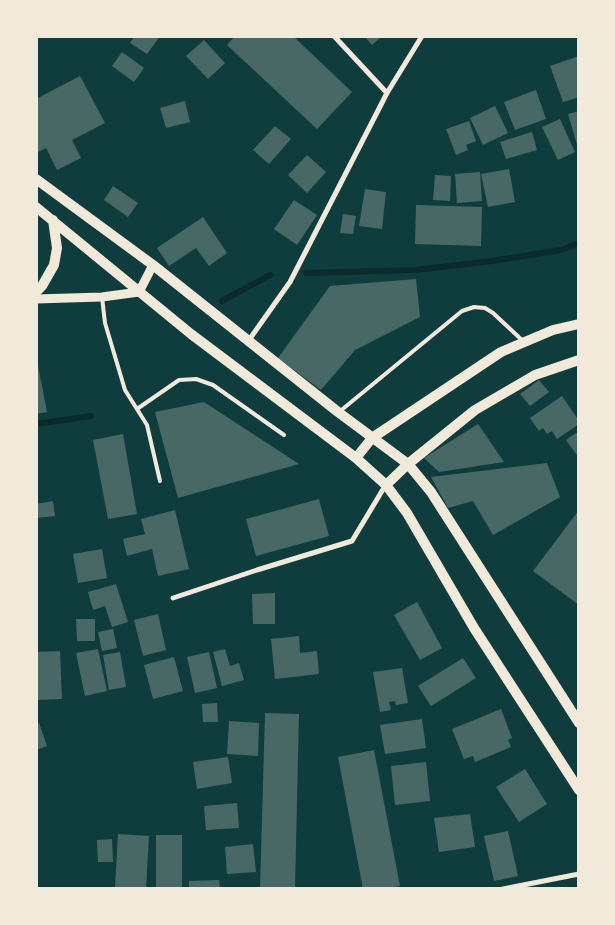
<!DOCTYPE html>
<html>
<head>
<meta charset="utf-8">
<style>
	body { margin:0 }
	#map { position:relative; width:615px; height:925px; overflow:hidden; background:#0f3d3e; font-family:"Playfair Display",serif }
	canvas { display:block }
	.frame { position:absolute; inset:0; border:38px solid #f1e9da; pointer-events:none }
</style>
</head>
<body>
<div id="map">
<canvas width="615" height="925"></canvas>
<div class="frame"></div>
</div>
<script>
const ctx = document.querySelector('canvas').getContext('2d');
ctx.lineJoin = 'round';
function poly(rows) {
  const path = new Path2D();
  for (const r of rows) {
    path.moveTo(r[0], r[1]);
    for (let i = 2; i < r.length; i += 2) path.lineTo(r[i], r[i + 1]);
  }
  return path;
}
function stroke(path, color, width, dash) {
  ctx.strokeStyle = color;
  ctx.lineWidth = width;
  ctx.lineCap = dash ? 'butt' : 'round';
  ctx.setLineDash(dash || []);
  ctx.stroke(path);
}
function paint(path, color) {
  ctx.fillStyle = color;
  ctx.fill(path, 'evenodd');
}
const stream = poly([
	[306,273,415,270,492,261,561,250,579,243],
	[222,301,270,275],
	[36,424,91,416]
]);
const building = poly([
	[135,36,160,36,147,54,130,43],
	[235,36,293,36,352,92,317,129,227,45],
	[364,36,382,36,372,45],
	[204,40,225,63,208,79,186,56],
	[122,52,144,68,134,82,112,66],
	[579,56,579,97,563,102,550,66],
	[80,76,105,123,72,140,81,158,57,170,46,148,36,153,36,99],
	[536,90,546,119,515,130,504,102],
	[185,101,190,122,166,128,160,108],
	[495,106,508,133,483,145,470,118],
	[579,111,579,148,578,148,568,114],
	[560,119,575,152,558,160,542,127],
	[469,121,476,141,466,145,468,150,456,155,446,129],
	[275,126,291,139,269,164,253,150],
	[532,132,537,150,506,159,500,142],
	[307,155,326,172,307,193,288,175],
	[509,169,515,202,488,207,481,174],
	[480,172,482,201,457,203,455,174],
	[435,175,451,176,450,201,433,200],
	[113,186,138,203,128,217,104,200],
	[365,189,386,192,382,229,359,226],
	[294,200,317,215,297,245,274,229],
	[416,205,482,207,481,246,415,244],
	[343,214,356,216,353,234,340,233],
	[203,217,227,253,209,266,196,248,169,266,157,248],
	[416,279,420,317,355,350,321,390,278,358,330,286],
	[38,366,47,412,36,414,36,367],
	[539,380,549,392,530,406,520,394],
	[562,396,579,421,579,424,557,439,552,431,547,434,543,428,539,431,530,418],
	[204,402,299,464,178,498,155,412],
	[478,424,504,462,439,472,424,458],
	[579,431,579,458,566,440],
	[123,434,137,514,108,519,93,440],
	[547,463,560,497,493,535,473,501,448,508,431,477],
	[319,499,329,536,256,556,246,519],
	[53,501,55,516,36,518,36,504],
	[175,510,189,569,158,576,152,549,127,556,123,539,145,534,141,519],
	[579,510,579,605,533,571],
	[102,549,107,578,78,583,73,554],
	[116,584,128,622,112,627,105,606,93,610,88,592],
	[275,593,275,624,253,624,252,594],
	[417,602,442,648,420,660,394,615],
	[158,614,166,650,143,656,134,620],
	[76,619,95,619,95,641,77,641],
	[113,629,117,648,102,651,98,632],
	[299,636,300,653,317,651,319,674,275,679,271,639],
	[98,649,107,691,85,696,76,653],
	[225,649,230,666,239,663,244,680,222,686,213,652],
	[60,651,62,699,36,700,36,652],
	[120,652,126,687,109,690,103,655],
	[209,652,217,688,195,693,187,657],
	[174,657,183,691,153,699,144,665],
	[463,658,476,678,431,706,418,686],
	[402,668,408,703,396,705,395,701,389,702,391,710,380,712,373,672],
	[217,703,218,722,203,722,202,704],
	[501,709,512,738,508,740,511,747,475,762,473,756,464,759,452,729],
	[265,713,299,714,295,889,260,889],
	[422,719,426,748,385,754,380,725],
	[229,721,259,723,258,756,227,754],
	[39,723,47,746,36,750,36,724],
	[374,750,400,886,382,889,363,889,338,757],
	[228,757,232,783,197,789,193,762],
	[426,762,430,801,395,805,391,766],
	[525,769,547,804,519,822,496,787],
	[237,803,239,828,206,830,204,806],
	[470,814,475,847,439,852,434,818],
	[508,831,518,876,494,881,484,836],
	[118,834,149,836,146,889,115,887],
	[156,835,182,835,182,888,156,888],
	[112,839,113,862,98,862,97,840],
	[253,844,256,872,227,874,225,847],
	[219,880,220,889,189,889,189,881]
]);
const service = poly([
	[102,297,105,323,125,390,147,425,160,481],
	[137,409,179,380,196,379,213,385,284,435],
	[339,412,462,311,474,307,485,308,493,313,523,341]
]);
const minor = poly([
	[334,36,387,93],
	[249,340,290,282,387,93,422,36],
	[173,598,257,570,352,541,385,486],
	[503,889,579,874]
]);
const tertiary = poly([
	[36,299,102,297,139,292,153,265]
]);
const secondary = poly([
	[36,179,153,265,338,412,408,464,431,492,579,723],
	[36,207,191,334,356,458,386,485,407,513,474,628,579,790],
	[36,292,42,286,54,265,57,248,53,220],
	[356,458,372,438,501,352,553,330,579,324],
	[386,485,408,464,475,410,535,375,579,360]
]);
stroke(stream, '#0a2a2b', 6);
paint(building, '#486865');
stroke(service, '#f1e9da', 4);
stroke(minor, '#f1e9da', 5);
stroke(tertiary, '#f1e9da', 9);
stroke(secondary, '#f1e9da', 10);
</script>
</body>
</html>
